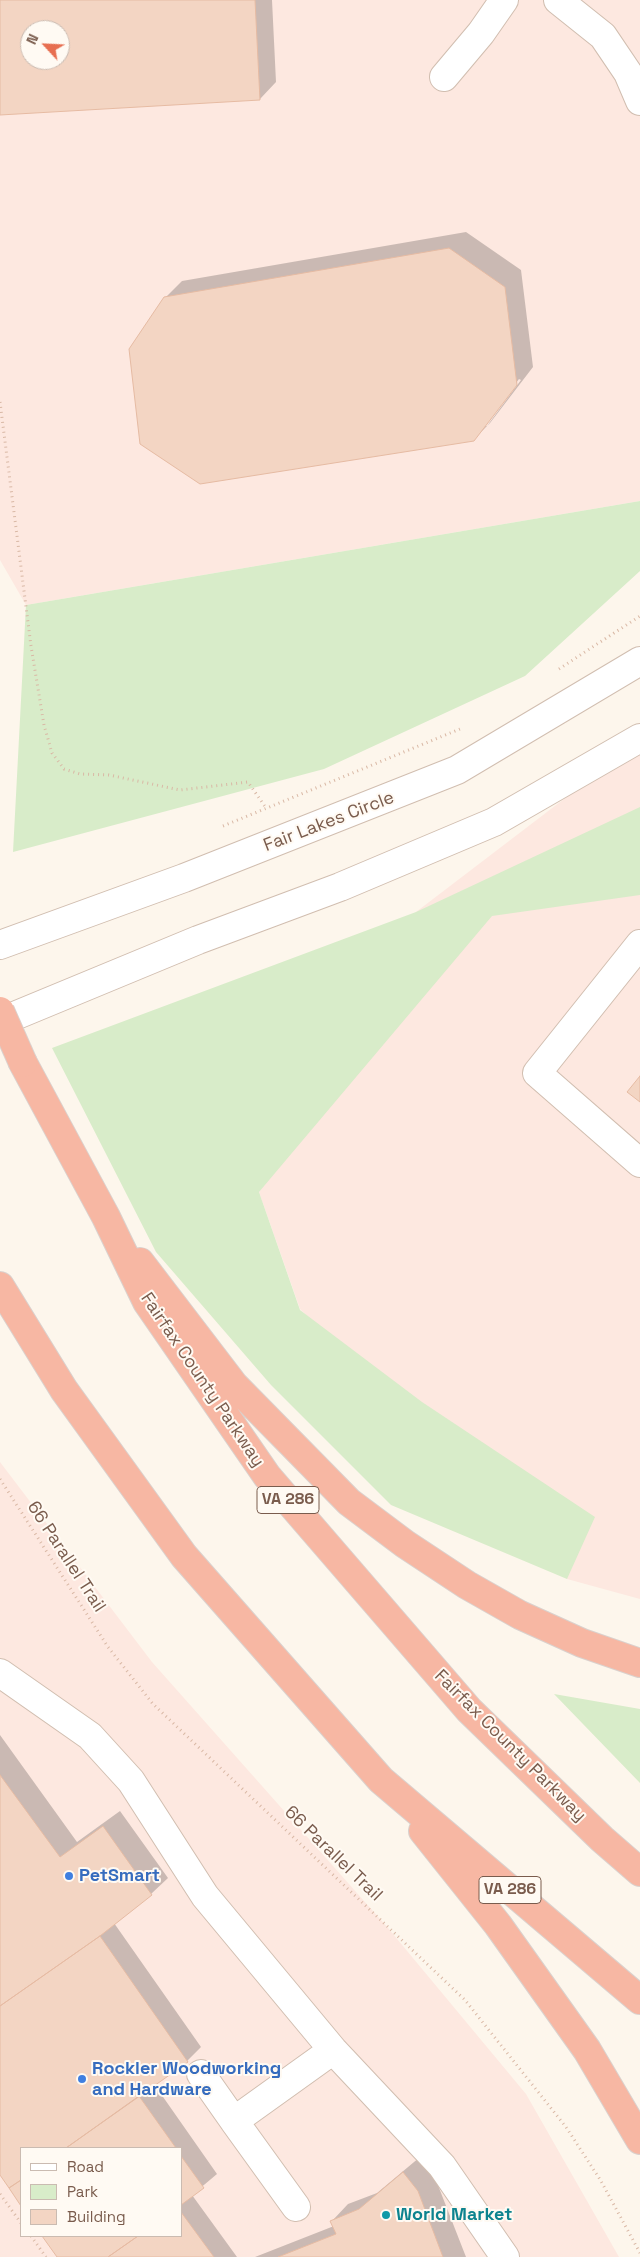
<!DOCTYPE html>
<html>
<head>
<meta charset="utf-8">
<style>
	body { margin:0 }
	#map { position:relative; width:640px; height:2257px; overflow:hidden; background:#fdf6ec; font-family:"Space Grotesk",sans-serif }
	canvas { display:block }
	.legend { position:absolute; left:20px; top:2147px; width:162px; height:90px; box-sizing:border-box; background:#fffaf3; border:1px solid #cabbb1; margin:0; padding:6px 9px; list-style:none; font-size:15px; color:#7a5c4d }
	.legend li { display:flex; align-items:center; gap:10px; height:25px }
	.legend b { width:25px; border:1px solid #cabbb1 }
	.north { position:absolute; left:20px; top:20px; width:50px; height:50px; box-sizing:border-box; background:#fffaf3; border:1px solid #cabbb1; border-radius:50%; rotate:295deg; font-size:14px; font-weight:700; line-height:20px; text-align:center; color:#7a5c4d }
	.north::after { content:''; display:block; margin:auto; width:18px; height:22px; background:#e76f51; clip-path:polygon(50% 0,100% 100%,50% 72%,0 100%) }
</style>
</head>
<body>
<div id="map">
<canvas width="640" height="2257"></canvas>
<ul class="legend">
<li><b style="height:6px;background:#fff"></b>Road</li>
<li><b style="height:14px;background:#d8ecc9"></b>Park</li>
<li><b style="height:14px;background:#f3d5c3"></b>Building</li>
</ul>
<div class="north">N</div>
</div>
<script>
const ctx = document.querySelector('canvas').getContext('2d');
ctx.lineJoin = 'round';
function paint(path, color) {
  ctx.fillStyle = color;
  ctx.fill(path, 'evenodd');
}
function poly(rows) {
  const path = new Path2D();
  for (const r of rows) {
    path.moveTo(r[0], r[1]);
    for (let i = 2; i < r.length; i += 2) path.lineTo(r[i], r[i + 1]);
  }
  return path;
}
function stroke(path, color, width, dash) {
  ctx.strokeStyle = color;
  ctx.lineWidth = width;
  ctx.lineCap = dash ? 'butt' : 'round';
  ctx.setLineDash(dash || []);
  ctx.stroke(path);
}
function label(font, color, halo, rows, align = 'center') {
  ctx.font = font + ' "Space Grotesk",sans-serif';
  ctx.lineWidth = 4;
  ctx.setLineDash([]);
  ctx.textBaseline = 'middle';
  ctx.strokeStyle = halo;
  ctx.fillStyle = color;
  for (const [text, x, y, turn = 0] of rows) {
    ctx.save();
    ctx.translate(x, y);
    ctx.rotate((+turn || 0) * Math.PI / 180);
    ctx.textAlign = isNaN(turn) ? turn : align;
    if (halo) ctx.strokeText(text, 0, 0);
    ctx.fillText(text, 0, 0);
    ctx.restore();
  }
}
const commercial = poly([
	[0,0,640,0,640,501,26,605,0,560],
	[30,30,60,30,60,60,30,60],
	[640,741,640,1599,567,1579,300,1309,259,1192,416,912],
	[0,1462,152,1662,388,1928,526,2094,619,2257,0,2257],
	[21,2148,181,2148,181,2236,21,2236]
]);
const green = poly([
	[640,501,640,571,525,676,324,769,13,852,26,605],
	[640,807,640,895,492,916,259,1192,300,1310,422,1402,595,1517,567,1579,391,1505,271,1385,156,1252,52,1048,416,912],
	[554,1694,640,1709,640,1783]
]);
const shadow = poly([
	[0,0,272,0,276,82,260,99,0,114],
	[30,30,60,30,60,60,30,60],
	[466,232,521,270,533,367,490,423,473,440,165,298,182,281],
	[519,379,521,380,487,426,484,426],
	[0,1735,77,1842,120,1811,168,1878,151,1894,114,1923,201,2047,187,2061,154,2084,217,2174,192,2195,237,2257,59,2257,44,2236,181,2236,181,2148,21,2148,21,2204,0,2173],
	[420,2157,434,2175,466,2257,255,2257,334,2226,332,2221,348,2204,377,2193]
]);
const building = poly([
	[0,0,255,0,260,100,0,115,0,0],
	[30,30,60,30,60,60,30,60,30,30],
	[449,248,505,287,517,385,474,441,200,484,140,444,129,349,164,297,449,248],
	[640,1076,640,1102,627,1092,640,1076],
	[0,1775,60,1857,103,1826,152,1895,100,1936,0,2006,0,1775],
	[100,1936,188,2062,66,2148,21,2148,21,2180,9,2188,0,2175,0,2006,100,1936],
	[139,2096,176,2148,66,2148,139,2096],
	[181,2156,204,2188,181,2205,181,2156],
	[403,2172,418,2191,443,2257,278,2257,336,2234,330,2221,359,2209,403,2172],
	[21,2180,21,2206,9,2188,21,2180],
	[181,2212,214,2257,108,2257,138,2236,181,2236,181,2212],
	[42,2236,138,2236,108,2257,57,2257,42,2236]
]);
const path = poly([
	[0,402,31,646,44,725,52,753,64,769,80,774,109,775,180,790,248,782,266,808],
	[559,669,640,616],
	[223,826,460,729],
	[0,1479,108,1647,153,1704,465,2000,566,2127,601,2181,640,2253],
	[0,2194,21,2223],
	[31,2236,46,2257]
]);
const minor = poly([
	[558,0,603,36,628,73,640,101],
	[444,77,481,33,504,0],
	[640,944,537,1073,640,1163],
	[0,945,184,878,457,770,640,661],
	[0,1022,198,940,340,887,494,822,640,738],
	[0,1673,90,1736,131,1781,205,1896,333,2050,442,2166,505,2257],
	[201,2074,234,2121],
	[296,2207,234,2121,333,2050]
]);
const highway = poly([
	[23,1063,106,1217,147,1302,267,1476,469,1710,602,1839,640,1872],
	[140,1262,234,1385,349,1502,405,1544,467,1585,520,1615,582,1643,640,1663],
	[0,1286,64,1390,184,1556,381,1780,640,2000],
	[423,1831,498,1925,587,2050,640,2140]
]);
const highwayBridge = poly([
	[0,1011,23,1063]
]);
const markers = [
	[69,1876,5,"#3f7fe0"],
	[82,2079,5,"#3f7fe0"],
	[386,2215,5,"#0f9aa8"]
];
const shields = [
	[288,1500,62],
	[510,1890,62]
];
const shieldNames = [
	["VA 286",288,1500],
	["VA 286",510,1890]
];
const streetNames = [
	["Fair Lakes Circle",329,822,-21],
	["Fairfax County Parkway",202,1380,56],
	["66 Parallel Trail",66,1557,57],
	["Fairfax County Parkway",510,1746,45],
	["66 Parallel Trail",333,1854,44]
];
const shopNames = [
	["PetSmart",79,1876],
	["Rockler Woodworking",92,2069],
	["and Hardware",92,2090]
];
const cultureNames = [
	["World Market",396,2215]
];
paint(commercial, '#fde8e0');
paint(green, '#d8ecc9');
paint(shadow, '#0003');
paint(building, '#f3d5c3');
stroke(building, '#e6bba3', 1);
stroke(minor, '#d1beb0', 30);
stroke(highway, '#dad1cd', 30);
stroke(path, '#d9b8a5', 3, [1, 4]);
stroke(minor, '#fff', 28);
stroke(highway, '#f7b7a3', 28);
stroke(highwayBridge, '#dad1cd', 30, []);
stroke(highwayBridge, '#f7b7a3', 28);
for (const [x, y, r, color] of markers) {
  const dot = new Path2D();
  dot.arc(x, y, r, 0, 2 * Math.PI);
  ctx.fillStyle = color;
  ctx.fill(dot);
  stroke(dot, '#fffaf3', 2);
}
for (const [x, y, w] of shields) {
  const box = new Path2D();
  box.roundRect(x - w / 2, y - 13.5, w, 27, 4);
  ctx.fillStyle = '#fffaf3';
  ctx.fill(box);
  stroke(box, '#7a5c4d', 1);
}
label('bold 16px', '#7a5c4d', null, shieldNames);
label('18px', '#7a5c4d', '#fffaf3', streetNames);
label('bold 18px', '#366cbe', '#fffaf3', shopNames, 'left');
label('bold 18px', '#0d838f', '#fffaf3', cultureNames, 'left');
</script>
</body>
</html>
